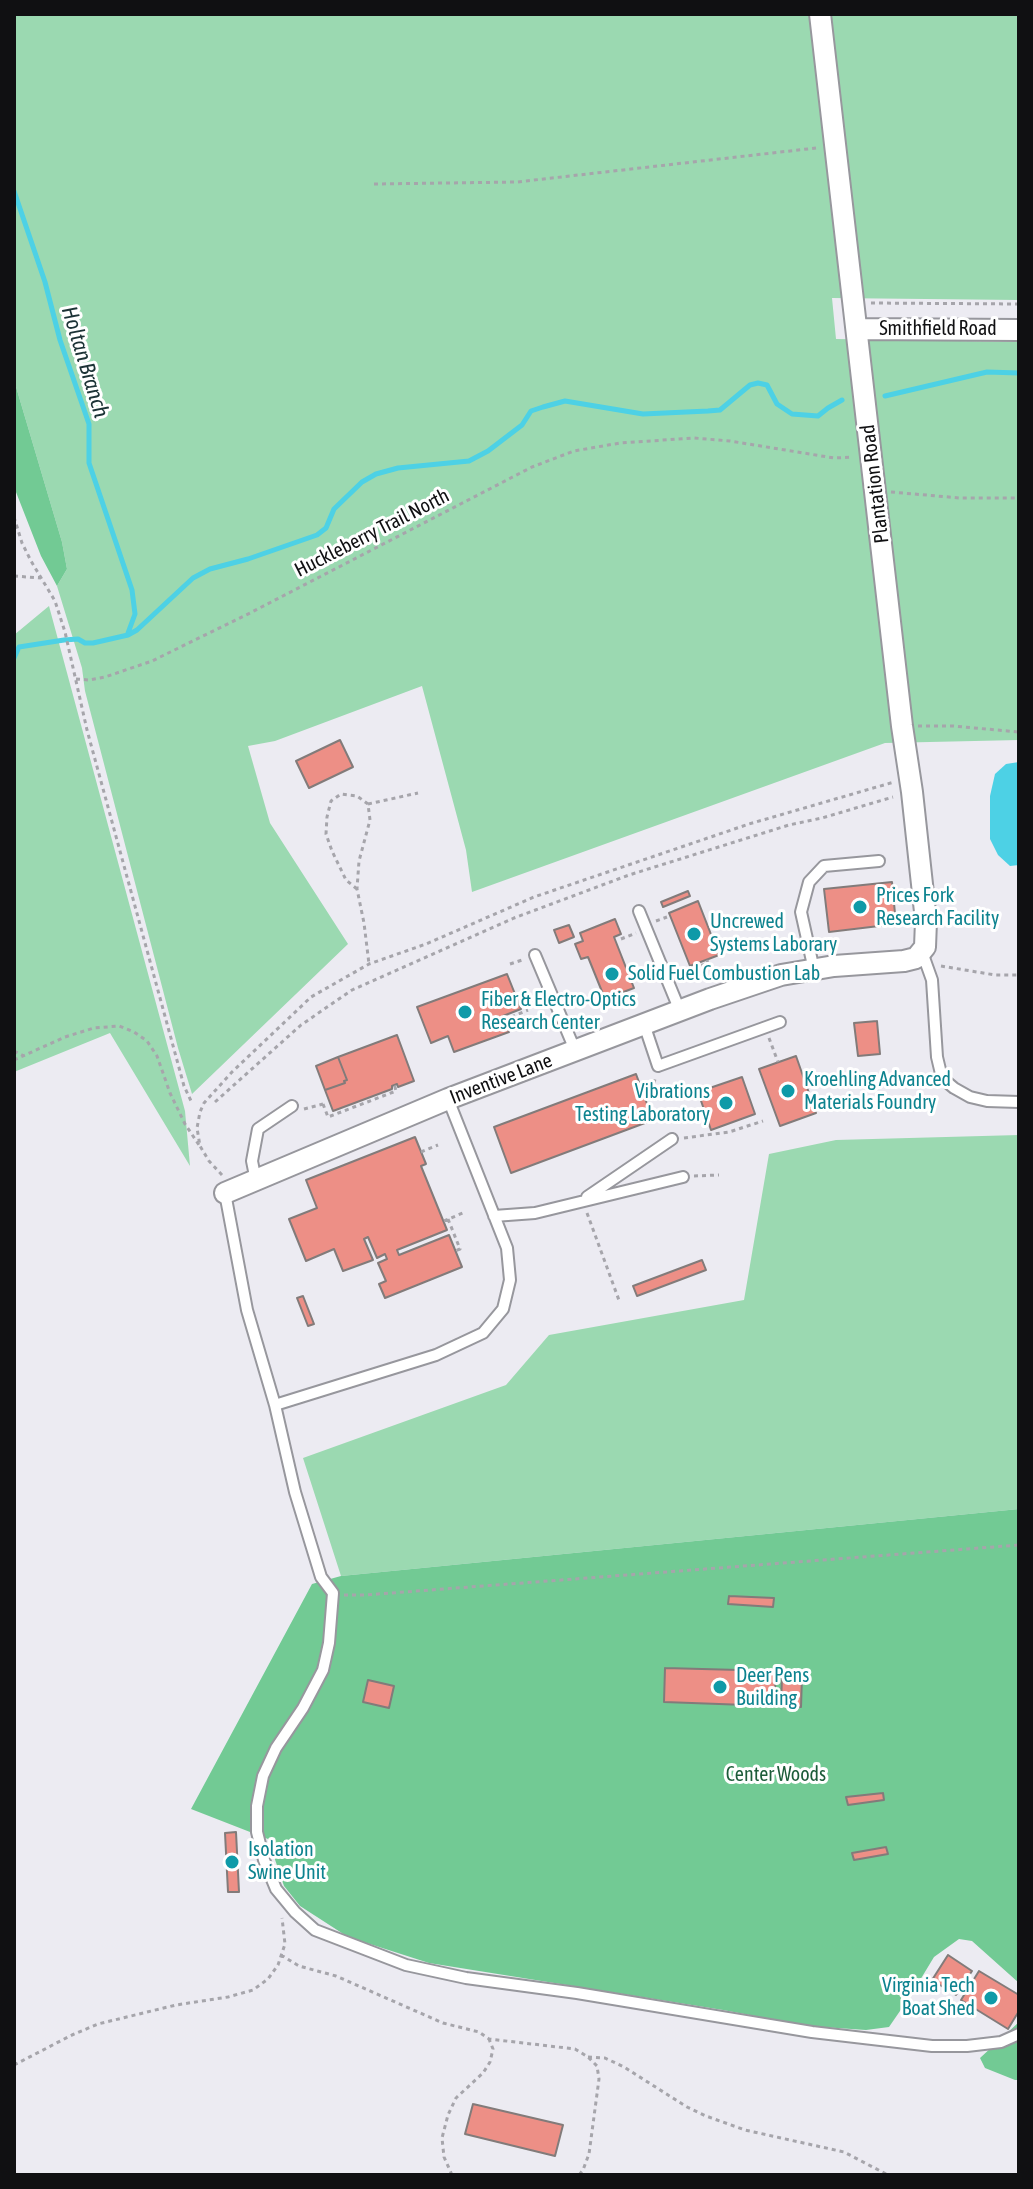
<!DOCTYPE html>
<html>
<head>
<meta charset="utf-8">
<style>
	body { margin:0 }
	#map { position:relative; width:1033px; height:2189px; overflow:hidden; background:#ecebf2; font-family:"Asap Condensed",sans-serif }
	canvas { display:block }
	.frame { position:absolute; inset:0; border:16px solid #101012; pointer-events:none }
</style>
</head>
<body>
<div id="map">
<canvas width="1033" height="2189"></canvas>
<div class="frame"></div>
</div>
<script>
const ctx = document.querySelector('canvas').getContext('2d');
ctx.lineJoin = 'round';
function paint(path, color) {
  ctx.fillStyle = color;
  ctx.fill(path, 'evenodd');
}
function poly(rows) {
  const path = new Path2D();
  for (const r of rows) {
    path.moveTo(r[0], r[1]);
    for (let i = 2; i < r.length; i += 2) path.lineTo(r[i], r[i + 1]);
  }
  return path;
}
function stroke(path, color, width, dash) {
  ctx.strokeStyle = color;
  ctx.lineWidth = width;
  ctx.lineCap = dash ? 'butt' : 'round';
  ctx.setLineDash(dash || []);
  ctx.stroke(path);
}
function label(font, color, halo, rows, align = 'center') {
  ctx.font = font + ' "Asap Condensed",sans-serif';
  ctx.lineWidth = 6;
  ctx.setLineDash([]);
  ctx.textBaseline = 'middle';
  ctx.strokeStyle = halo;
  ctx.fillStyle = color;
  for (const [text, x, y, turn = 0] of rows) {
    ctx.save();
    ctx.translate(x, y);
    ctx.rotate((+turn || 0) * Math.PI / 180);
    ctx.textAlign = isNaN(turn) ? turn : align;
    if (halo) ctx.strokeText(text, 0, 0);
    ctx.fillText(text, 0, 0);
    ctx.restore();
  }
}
const green = poly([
	[14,14,1019,14,1019,300,832,298,836,339,1019,342,1019,740,885,743,472,892,466,850,422,686,275,741,248,746,270,823,348,944,192,1094,178,1048,85,691,82,668,57,586,67,569,62,542,14,380],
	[49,606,185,1111,190,1166,110,1033,14,1072,14,635],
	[1019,1135,1019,1509,341,1576,303,1458,506,1385,549,1335,744,1300,769,1154,836,1140]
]);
const forest = poly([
	[14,380,62,542,67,569,57,586,41,556,14,487],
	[1019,1509,1019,1983,972,1941,959,1939,934,1957,911,1995,889,2027,866,2030,808,2026,723,2010,429,1963,348,1937,300,1906,284,1886,268,1839,191,1809,312,1584,341,1576],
	[1019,2022,1019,2080,1015,2080,985,2068,980,2058]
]);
const water = poly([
	[1019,762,1019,865,1010,866,998,855,990,839,990,796,995,774,1006,764]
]);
const stream = poly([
	[14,191,45,282,60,340,89,424,89,463,132,590,135,614,128,633],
	[885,396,987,372,1019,373],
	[14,658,19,647,64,640,78,639,85,643,93,643,128,635,137,630,193,578,210,569,248,559,317,535,326,528,334,509,362,482,376,474,398,468,469,461,488,451,522,425,531,411,543,407,565,401,643,414,708,411,720,410,750,385,758,383,767,385,777,404,792,414,818,416,828,408,842,400]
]);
const building = poly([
	[340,740,353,767,309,788,296,761,340,740],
	[892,882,896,924,829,932,824,889,892,882],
	[688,891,690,896,663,907,661,902,688,891],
	[698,901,719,955,690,966,669,913,698,901],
	[615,919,621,934,614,937,634,988,605,999,588,957,581,959,575,944,583,941,580,933,615,919],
	[569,925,574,937,559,943,554,930,569,925],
	[507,974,521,1009,503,1016,509,1032,454,1052,448,1036,431,1043,417,1007,507,974],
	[877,1021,880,1054,858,1056,854,1023,877,1021],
	[397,1035,414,1081,398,1087,397,1084,392,1086,392,1089,333,1111,325,1090,345,1083,344,1081,347,1080,338,1057,397,1035],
	[796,1056,816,1113,780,1126,759,1069,796,1056],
	[338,1057,347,1080,344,1081,345,1083,325,1090,316,1066,338,1057],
	[636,1074,653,1120,511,1173,494,1127,636,1074],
	[742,1077,755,1114,711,1130,698,1092,742,1077],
	[415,1137,426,1164,421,1166,447,1230,397,1250,399,1255,449,1235,462,1267,385,1298,379,1284,386,1281,378,1263,387,1259,385,1254,377,1258,368,1237,364,1239,373,1260,343,1271,334,1249,306,1261,289,1219,317,1208,306,1180,415,1137],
	[702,1260,706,1270,637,1296,633,1286,702,1260],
	[303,1296,314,1324,308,1326,297,1298,303,1296],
	[729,1596,774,1598,773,1607,728,1604,729,1596],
	[665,1668,776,1671,774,1706,664,1702,665,1668],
	[782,1676,802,1676,801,1707,781,1706,782,1676],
	[368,1680,394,1686,389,1708,363,1702,368,1680],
	[883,1793,884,1800,848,1805,846,1797,883,1793],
	[236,1832,239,1892,228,1892,225,1833,236,1832],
	[886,1847,888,1854,854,1860,852,1853,886,1847],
	[948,1955,972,1971,956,1995,932,1980,948,1955],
	[979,1971,1019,1995,1019,2011,1008,2029,961,2000,979,1971],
	[473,2104,563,2125,555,2156,465,2134,473,2104]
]);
const path = poly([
	[374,184,517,182,816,148],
	[871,303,1019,304],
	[891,492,960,498,1019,498],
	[14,517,22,543,31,561,55,601,65,632,87,730,184,1086,192,1103],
	[14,576,41,578],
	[76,679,89,680,105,677,152,661,250,613,532,467,574,451,620,443,694,438,730,441,834,458,853,457],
	[918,726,953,726,1019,732],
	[368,804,418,793],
	[357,889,346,880,332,851,326,834,327,817,331,801,341,794,357,796,368,804,370,820,359,861,357,889,364,923,369,964],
	[656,921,667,917],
	[621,939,636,933],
	[510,964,522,960],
	[941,966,995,975,1019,975],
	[679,974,708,963,707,960],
	[504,1020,528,1010],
	[536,1030,552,1024],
	[769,1038,778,1062],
	[14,1051,24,1056],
	[14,1060,65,1037,94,1028,119,1026,134,1032,147,1041,157,1056,170,1093,185,1124,199,1145],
	[652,1091,655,1079],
	[215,1102,301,1025,352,990,514,918,629,875,789,825,822,818,893,797],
	[323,1104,328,1117,396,1091,395,1087,398,1085],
	[304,1109,323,1104],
	[684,1138,729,1132,763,1121],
	[421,1152,438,1145],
	[222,1175,209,1161,200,1146,197,1128,200,1112,204,1103,232,1072,311,997,369,964,426,944,534,897,749,824,894,782],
	[694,1176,719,1175],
	[587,1213,620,1303],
	[448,1219,460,1249,455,1251],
	[444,1221,465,1212],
	[344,1595,365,1595,1019,1545],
	[281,1955,299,1966,336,1976,443,2023,479,2032,489,2039,575,2049,588,2057,597,2066,599,2079,589,2154,583,2170,579,2175],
	[588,2057,605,2058,624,2067,687,2107,706,2116,745,2130,844,2152,888,2175],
	[14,2065,72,2035,98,2024,176,2005,228,1997,253,1990,268,1979,278,1965,285,1944,282,1918],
	[452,2175,444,2157,442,2138,448,2115,456,2098,483,2073,490,2062,493,2049,489,2039]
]);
const service = poly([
	[639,911,680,1011],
	[922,952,932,980,937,1057,942,1078,954,1088,970,1097,987,1101,1019,1102],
	[535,955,575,1050],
	[814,970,801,912,809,882,824,866,879,861],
	[644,1024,658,1066,780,1022],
	[256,1181,252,1161,258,1129,292,1106],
	[225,1193,247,1310,275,1405,295,1492,321,1577,333,1593,329,1643,323,1670,303,1708,276,1748,263,1776,257,1806,257,1832,264,1860,276,1889,295,1912,315,1930,406,1965,466,1978,577,1993,812,2032,932,2046,967,2046,1001,2042,1019,2034],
	[587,1197,672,1139],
	[494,1216,535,1213,683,1177],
	[275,1405,436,1355,483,1333,503,1309,510,1280,507,1248,448,1099]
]);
const minor = poly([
	[857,329,1019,330],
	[225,1193,448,1099,710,999,781,975,834,966,904,961,916,958,925,947,926,921,912,792,902,726,820,14]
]);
const markers = [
	[860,907,8,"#0f9aa8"],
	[694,934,8,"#0f9aa8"],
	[612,974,8,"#0f9aa8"],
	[465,1012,8,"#0f9aa8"],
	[788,1091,8,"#0f9aa8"],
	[726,1103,8,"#0f9aa8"],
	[720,1687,8,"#0f9aa8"],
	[232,1862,8,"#0f9aa8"],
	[991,1998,8,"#0f9aa8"]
];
const streetNames = [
	["Smithfield Road",938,329],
	["Plantation Road",875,484,-97],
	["Huckleberry Trail North",372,533,-27],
	["Inventive Lane",501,1079,-21]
];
const cultureNames = [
	["Prices Fork",876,896],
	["Research Facility",876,919],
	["Uncrewed",710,922],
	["Systems Laborary",710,945],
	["Solid Fuel Combustion Lab",628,974],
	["Fiber & Electro-Optics",481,1000],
	["Research Center",481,1023],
	["Kroehling Advanced",804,1080],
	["Materials Foundry",804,1103],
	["Vibrations",710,1092,"right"],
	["Testing Laboratory",710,1115,"right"],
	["Deer Pens",736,1676],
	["Building",736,1699],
	["Isolation",248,1850],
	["Swine Unit",248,1873],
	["Virginia Tech",975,1986,"right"],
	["Boat Shed",975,2009,"right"]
];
const parkNames = [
	["Center Woods",776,1775]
];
const waterNames = [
	["Holtan Branch",85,362,73]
];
paint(green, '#9bd9b1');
paint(forest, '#72ca94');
paint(water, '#4dd1e5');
stroke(stream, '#4dd1e5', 5);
paint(building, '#ed8f86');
stroke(building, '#827b7a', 2);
stroke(service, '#97979d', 14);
stroke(minor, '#97979d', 24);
stroke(path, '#a6a5ab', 3, [4, 4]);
stroke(service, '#fff', 10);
stroke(minor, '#fff', 20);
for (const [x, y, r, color] of markers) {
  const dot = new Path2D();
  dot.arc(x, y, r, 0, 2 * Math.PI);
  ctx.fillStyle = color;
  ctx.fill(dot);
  stroke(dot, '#fff', 3);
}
label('20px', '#101012', '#fff', streetNames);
label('20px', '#0d838f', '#fff', cultureNames, 'left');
label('20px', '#1c5c39', '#fff', parkNames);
label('italic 22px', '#1c3336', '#fff', waterNames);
</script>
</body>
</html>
